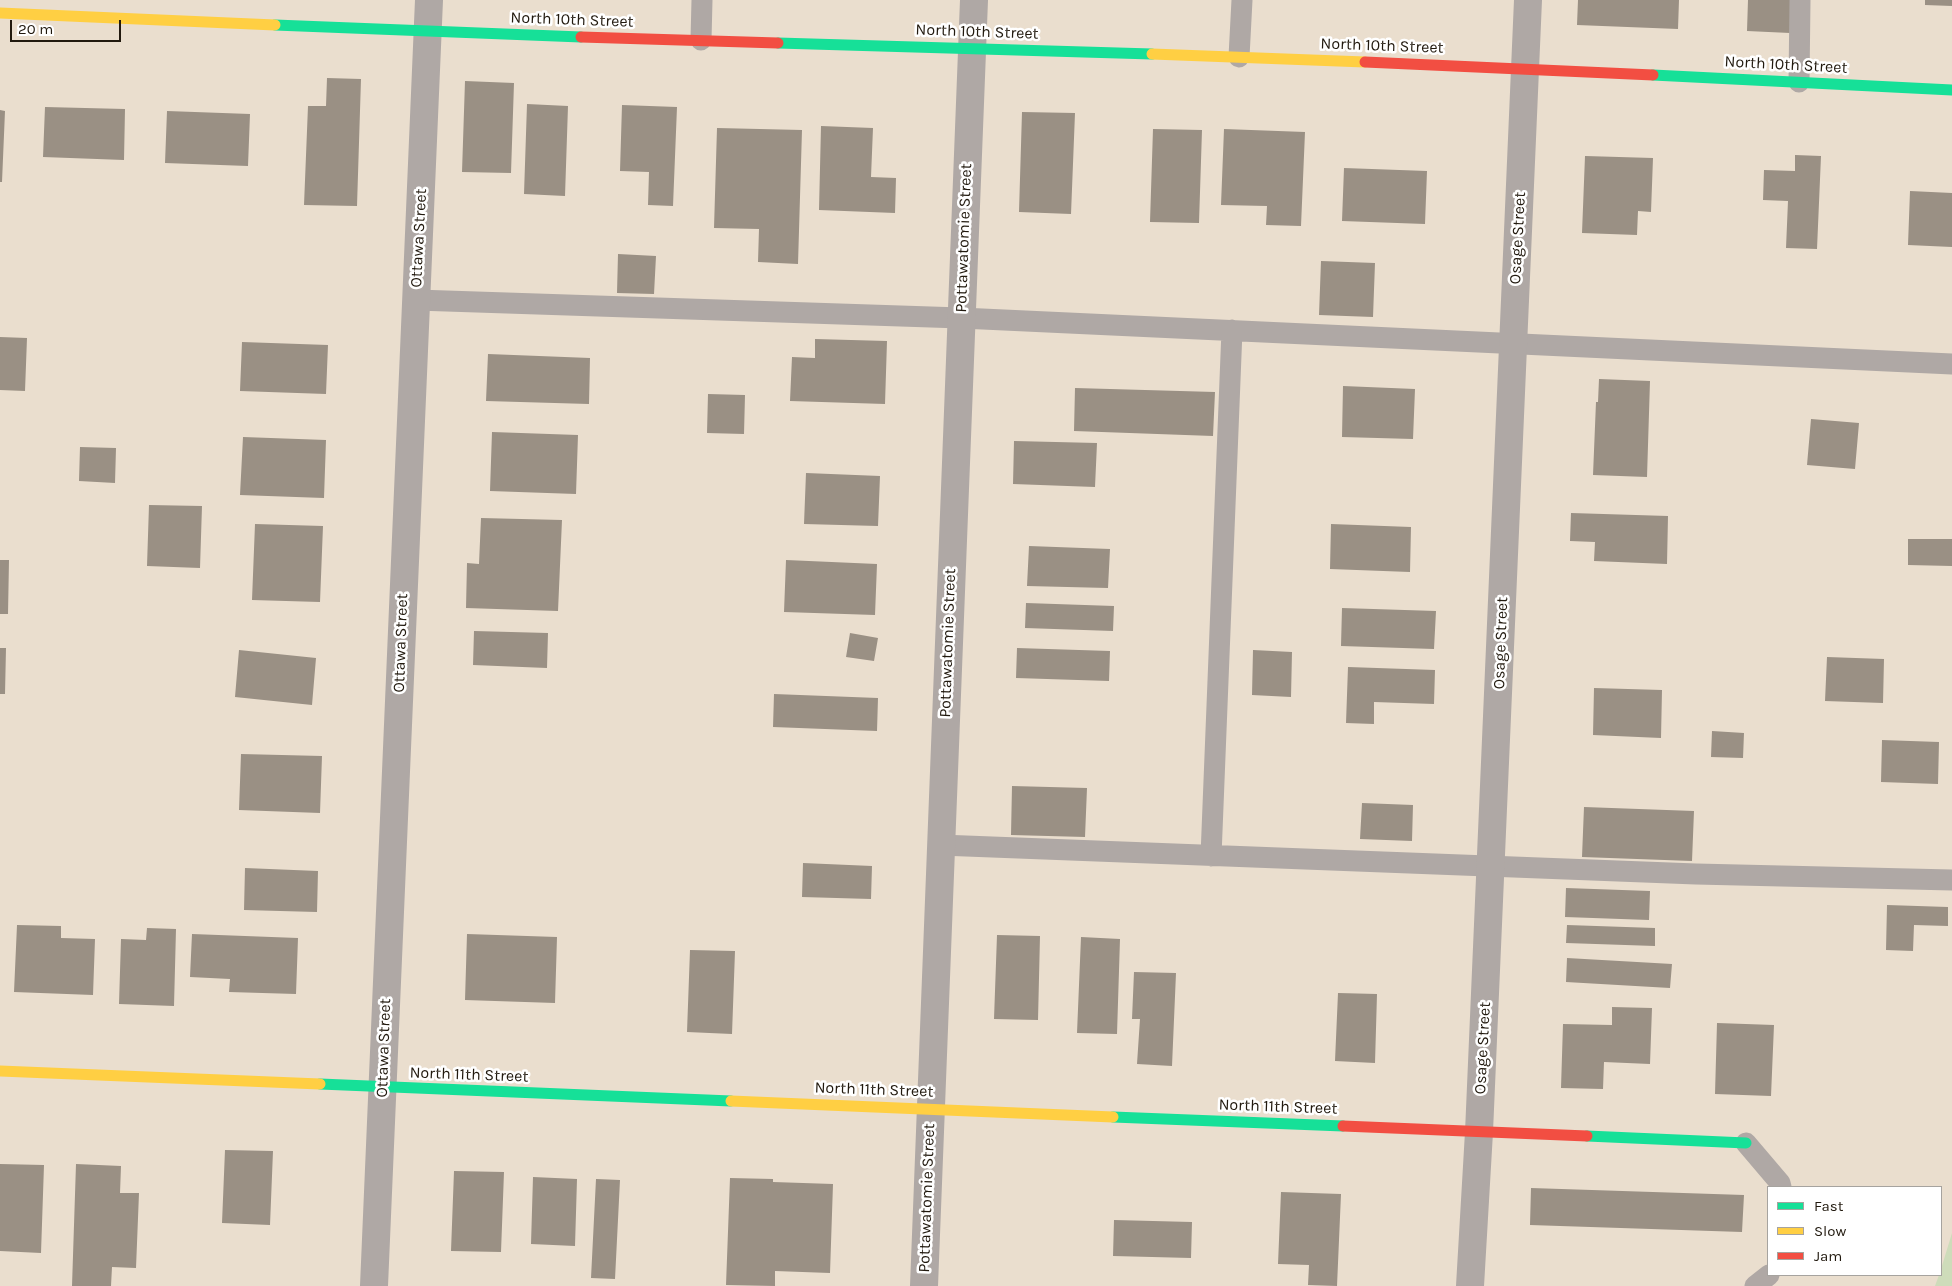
<!DOCTYPE html>
<html>
<head>
<meta charset="utf-8">
<style>
	body { margin:0 }
	#map { position:relative; width:1952px; height:1286px; overflow:hidden; background:#eadece; font-family:Karla,sans-serif }
	canvas { display:block }
	.legend { position:absolute; left:1767px; top:1186px; width:175px; height:90px; box-sizing:border-box; background:#fff; border:1px solid #a6a39f; margin:0; padding:6px 9px; list-style:none; font-size:15px; color:#21190e }
	.legend li { display:flex; align-items:center; gap:10px; height:25px }
	.legend b { width:25px; border:1px solid #a6a39f }
	.scale { position:absolute; left:10px; top:20px; width:111px; height:22px; box-sizing:border-box; border:2px solid #21190e; border-top:0; padding-left:6px; font-size:15px; line-height:18px; white-space:nowrap; color:#21190e; -webkit-text-stroke:4px #fff; paint-order:stroke }
</style>
</head>
<body>
<div id="map">
<canvas width="1952" height="1286"></canvas>
<ul class="legend">
<li><b style="height:6px;background:#16e098"></b>Fast</li>
<li><b style="height:6px;background:#ffcf43"></b>Slow</li>
<li><b style="height:6px;background:#f24e42"></b>Jam</li>
</ul>
<div class="scale">20 m</div>
</div>
<script>
const ctx = document.querySelector('canvas').getContext('2d');
ctx.lineJoin = 'round';
function paint(path, color) {
  ctx.fillStyle = color;
  ctx.fill(path, 'evenodd');
}
function poly(rows) {
  const path = new Path2D();
  for (const r of rows) {
    path.moveTo(r[0], r[1]);
    for (let i = 2; i < r.length; i += 2) path.lineTo(r[i], r[i + 1]);
  }
  return path;
}
function stroke(path, color, width, dash) {
  ctx.strokeStyle = color;
  ctx.lineWidth = width;
  ctx.lineCap = dash ? 'butt' : 'round';
  ctx.setLineDash(dash || []);
  ctx.stroke(path);
}
function label(font, color, halo, rows, align = 'center') {
  ctx.font = font + ' Karla,sans-serif';
  ctx.lineWidth = 5;
  ctx.setLineDash([]);
  ctx.textBaseline = 'middle';
  ctx.strokeStyle = halo;
  ctx.fillStyle = color;
  for (const [text, x, y, turn = 0] of rows) {
    ctx.save();
    ctx.translate(x, y);
    ctx.rotate((+turn || 0) * Math.PI / 180);
    ctx.textAlign = isNaN(turn) ? turn : align;
    if (halo) ctx.strokeText(text, 0, 0);
    ctx.fillText(text, 0, 0);
    ctx.restore();
  }
}
const green = poly([
	[1952,1233,1952,1286,1935,1286,1939,1275,1941,1275,1941,1269]
]);
const building = poly([
	[1578,0,1679,0,1678,29,1577,25],
	[1748,0,1791,0,1790,33,1747,31],
	[1925,0,1952,0,1952,6,1925,5],
	[327,78,361,79,357,206,304,205,308,106,326,106],
	[465,81,514,83,511,173,462,172],
	[527,104,568,106,565,196,524,194],
	[622,105,677,107,673,206,648,205,649,172,620,171],
	[45,107,125,109,124,160,43,157],
	[0,110,5,111,2,182,0,182],
	[167,111,250,114,248,166,165,163],
	[1022,112,1075,113,1071,214,1019,212],
	[821,126,873,128,871,177,896,178,895,213,819,210],
	[717,128,802,130,798,264,758,262,759,229,714,228],
	[1153,129,1202,130,1199,223,1150,222],
	[1224,129,1305,132,1301,226,1266,225,1267,206,1221,205],
	[1795,155,1821,156,1817,249,1786,248,1788,201,1763,200,1764,170,1795,171],
	[1585,156,1653,158,1651,212,1638,211,1637,235,1582,233],
	[1344,168,1427,171,1425,224,1342,221],
	[1910,191,1952,193,1952,247,1908,245],
	[618,254,656,256,654,294,617,293],
	[1321,261,1375,263,1373,317,1319,315],
	[0,337,27,338,25,391,0,390],
	[815,339,887,341,885,404,790,401,792,357,815,358],
	[242,342,328,345,326,394,240,391],
	[488,354,590,358,589,404,486,401],
	[1599,379,1650,381,1647,477,1593,475,1596,402,1598,402],
	[1343,386,1415,389,1413,439,1342,437],
	[1075,388,1215,392,1213,436,1074,431],
	[708,394,745,395,744,434,707,433],
	[1811,419,1859,423,1855,469,1807,465],
	[492,432,578,435,576,494,490,491],
	[243,437,326,440,324,498,240,495],
	[1014,441,1097,443,1095,487,1013,484],
	[80,447,116,448,115,483,79,481],
	[806,473,880,476,878,526,804,524],
	[149,505,202,506,200,568,147,566],
	[1571,513,1668,516,1667,564,1594,561,1595,542,1570,541],
	[481,518,562,520,558,611,466,608,467,563,479,564],
	[255,524,323,526,320,602,252,600],
	[1331,524,1411,527,1410,572,1330,569],
	[1908,539,1952,539,1952,566,1908,565],
	[1029,546,1110,549,1108,588,1027,586],
	[0,560,9,560,8,614,0,614],
	[786,560,877,564,875,615,784,612],
	[1026,603,1114,606,1113,631,1025,628],
	[1342,608,1436,611,1434,649,1341,646],
	[474,631,548,633,547,668,473,665],
	[850,633,878,638,874,661,846,657],
	[0,648,6,648,5,694,0,694],
	[1017,648,1110,651,1109,681,1016,678],
	[239,650,316,658,312,705,235,697],
	[1253,650,1292,652,1291,697,1252,695],
	[1827,657,1884,659,1883,703,1825,701],
	[1348,667,1435,670,1434,704,1374,702,1374,724,1346,723],
	[1594,688,1662,690,1661,738,1593,735],
	[774,694,878,698,877,731,773,727],
	[1712,731,1744,733,1743,758,1711,757],
	[1882,740,1939,742,1938,784,1881,782],
	[241,754,322,756,320,813,239,810],
	[1012,786,1087,788,1085,837,1011,835],
	[1362,803,1413,805,1412,841,1360,839],
	[1584,807,1694,811,1692,861,1582,857],
	[803,863,872,866,871,899,802,897],
	[245,868,318,871,317,912,244,910],
	[1566,888,1650,891,1649,920,1565,917],
	[1887,905,1948,907,1948,926,1914,925,1913,951,1886,950],
	[17,925,61,926,61,938,95,939,93,995,14,992],
	[1567,925,1655,928,1655,946,1566,943],
	[147,928,176,929,174,1006,119,1004,121,939,146,940],
	[192,934,298,938,296,994,229,992,230,979,190,977],
	[467,934,557,937,555,1003,465,1000],
	[997,935,1040,936,1038,1020,994,1019],
	[1081,937,1120,939,1117,1034,1077,1033],
	[690,950,735,951,732,1034,687,1032],
	[1567,958,1672,964,1670,988,1566,982],
	[1134,972,1176,973,1172,1066,1137,1064,1140,1019,1132,1019],
	[1338,993,1377,994,1375,1063,1335,1061],
	[1612,1007,1652,1008,1650,1064,1604,1062,1603,1089,1561,1088,1563,1024,1612,1025],
	[1717,1023,1774,1025,1771,1096,1715,1094],
	[225,1150,273,1151,270,1225,222,1223],
	[0,1164,44,1165,41,1253,0,1251],
	[76,1164,121,1166,120,1193,139,1193,136,1268,112,1267,111,1286,72,1286],
	[454,1171,504,1172,501,1252,451,1251],
	[533,1177,577,1179,575,1246,531,1244],
	[730,1178,773,1179,773,1182,833,1184,830,1273,775,1271,775,1286,726,1285],
	[596,1179,620,1180,615,1279,591,1278],
	[1531,1188,1744,1195,1742,1232,1530,1225],
	[1281,1192,1341,1194,1337,1286,1308,1285,1309,1265,1278,1264],
	[1114,1220,1192,1222,1191,1258,1113,1256]
]);
const lane = poly([
	[701,40,702,0],
	[1239,57,1242,0],
	[1799,82,1800,0],
	[416,300,961,318,1952,364],
	[940,845,1696,874,1952,880],
	[1211,856,1232,330],
	[1746,1143,1780,1183,1781,1187],
	[1755,1286,1769,1275]
]);
const street = poly([
	[374,1286,429,0],
	[924,1286,974,0],
	[1470,1286,1479,1132,1528,0]
]);
const fast = poly([
	[275,25,581,37],
	[778,43,1152,54],
	[1653,75,1952,90],
	[320,1084,731,1101],
	[1113,1117,1343,1126],
	[1587,1136,1746,1143]
]);
const slow = poly([
	[0,13,275,25],
	[1152,54,1365,62],
	[0,1071,320,1084],
	[731,1101,1113,1117]
]);
const jam = poly([
	[581,37,778,43],
	[1365,62,1653,75],
	[1343,1126,1587,1136]
]);
const streetNames = [
	["North 10th Street",572,20,2],
	["North 10th Street",977,32,2],
	["North 10th Street",1382,46,2],
	["North 10th Street",1786,65,3],
	["Ottawa Street",419,238,-87],
	["Pottawatomie Street",964,238,-88],
	["Osage Street",1518,238,-87],
	["Ottawa Street",401,643,-88],
	["Pottawatomie Street",948,643,-88],
	["Osage Street",1501,643,-88],
	["Ottawa Street",384,1048,-88],
	["Osage Street",1483,1048,-87],
	["North 11th Street",469,1075,2],
	["North 11th Street",874,1090,2],
	["North 11th Street",1278,1107,2],
	["Pottawatomie Street",927,1198,-88]
];
paint(green, '#cedcba');
paint(building, '#9a9084');
stroke(lane, '#afa8a5', 21);
stroke(street, '#afa8a5', 28);
stroke(fast, '#16e098', 11);
stroke(slow, '#ffcf43', 11);
stroke(jam, '#f24e42', 11);
label('16px', '#21190e', '#fff', streetNames);
</script>
</body>
</html>
